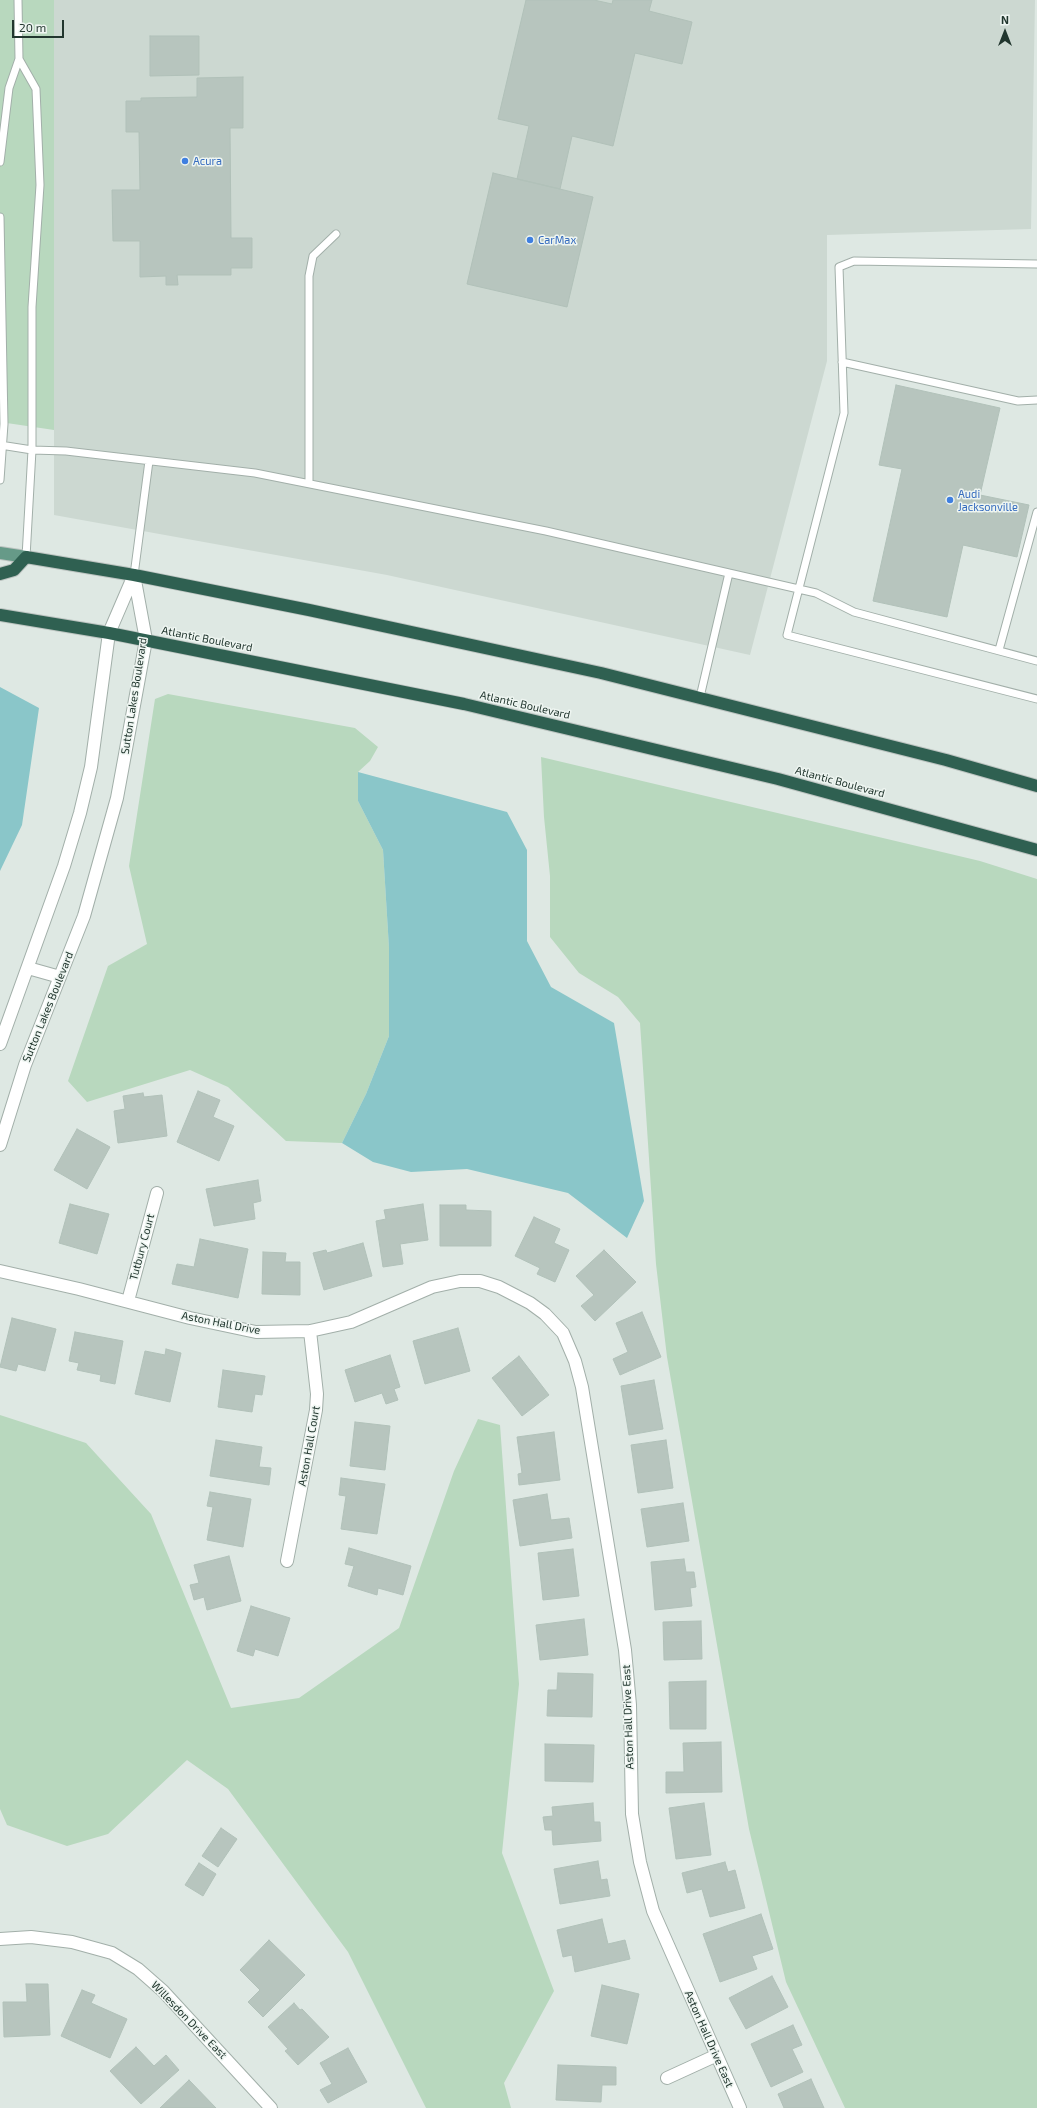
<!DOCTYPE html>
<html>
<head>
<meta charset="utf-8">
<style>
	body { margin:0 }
	#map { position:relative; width:1037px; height:2108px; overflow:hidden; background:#dee8e3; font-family:"Exo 2",sans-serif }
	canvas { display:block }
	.north { position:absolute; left:985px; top:12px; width:40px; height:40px; -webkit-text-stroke:3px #eef5f1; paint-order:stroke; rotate:0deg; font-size:11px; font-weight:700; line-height:16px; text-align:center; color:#21362e }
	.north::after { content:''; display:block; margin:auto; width:14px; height:18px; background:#21362e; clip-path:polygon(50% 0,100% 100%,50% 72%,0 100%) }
	.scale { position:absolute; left:12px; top:20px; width:52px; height:18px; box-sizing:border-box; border:2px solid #21362e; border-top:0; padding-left:5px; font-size:12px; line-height:14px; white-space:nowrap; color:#21362e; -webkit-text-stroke:3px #eef5f1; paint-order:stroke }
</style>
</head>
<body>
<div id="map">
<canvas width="1037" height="2108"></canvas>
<div class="north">N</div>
<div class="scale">20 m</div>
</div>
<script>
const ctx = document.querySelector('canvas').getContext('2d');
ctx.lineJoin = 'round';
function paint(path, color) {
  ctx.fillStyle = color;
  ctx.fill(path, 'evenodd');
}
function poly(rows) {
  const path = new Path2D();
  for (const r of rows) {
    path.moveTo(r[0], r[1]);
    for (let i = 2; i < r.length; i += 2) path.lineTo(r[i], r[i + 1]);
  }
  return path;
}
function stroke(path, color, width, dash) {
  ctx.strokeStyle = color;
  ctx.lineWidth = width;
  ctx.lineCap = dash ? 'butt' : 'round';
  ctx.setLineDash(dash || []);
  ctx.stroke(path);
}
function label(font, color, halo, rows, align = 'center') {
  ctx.font = font + ' "Exo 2",sans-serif';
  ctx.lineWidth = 3;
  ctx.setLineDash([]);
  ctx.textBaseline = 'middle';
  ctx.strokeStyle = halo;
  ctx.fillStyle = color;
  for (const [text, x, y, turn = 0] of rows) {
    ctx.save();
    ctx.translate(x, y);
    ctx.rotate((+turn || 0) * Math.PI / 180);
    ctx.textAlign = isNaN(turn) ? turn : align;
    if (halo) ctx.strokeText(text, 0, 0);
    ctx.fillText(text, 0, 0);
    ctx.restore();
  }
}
const built = poly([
	[54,0,1035,0,1031,229,827,235,827,361,750,655,387,575,54,515]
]);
const green = poly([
	[0,0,54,0,54,430,0,422],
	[168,694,355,728,378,747,370,761,358,772,358,801,383,850,389,948,389,1036,366,1094,342,1143,286,1141,228,1087,190,1070,87,1102,68,1081,108,966,147,944,129,866,155,699],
	[541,757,980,861,1037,879,1037,2108,845,2108,786,1982,749,1829,667,1357,656,1264,640,1023,618,997,579,973,550,937,550,876,544,817],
	[0,1415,86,1443,151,1514,231,1708,299,1698,399,1628,454,1471,478,1419,500,1425,519,1684,502,1853,554,1991,504,2083,511,2108,426,2108,348,1952,228,1789,187,1760,108,1834,67,1846,7,1825,0,1809]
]);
const water = poly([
	[0,687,39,708,22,825,0,871],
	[358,772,507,812,527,850,527,941,551,987,614,1023,644,1201,627,1238,568,1193,467,1169,411,1172,373,1162,342,1143,366,1094,389,1036,389,948,383,850,358,801]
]);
const building = poly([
	[526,0,594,0,612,4,613,0,652,0,649,11,692,22,682,64,635,53,613,146,572,136,560,189,517,179,529,126,498,119,526,0],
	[150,36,199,36,199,75,150,76,150,36],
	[243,77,243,128,230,128,231,238,252,238,252,268,231,268,231,275,177,275,178,285,166,285,166,276,140,277,140,241,113,241,112,190,140,190,139,132,126,132,126,101,141,101,141,98,197,97,197,78,243,77],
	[493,173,593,197,567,307,467,284,493,173],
	[896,385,1000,408,980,495,1029,505,1017,557,963,545,947,617,873,601,902,469,879,465,896,385],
	[198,1091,220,1100,213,1117,234,1126,219,1161,177,1142,198,1091],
	[143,1093,144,1097,162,1095,167,1136,118,1143,114,1111,125,1109,123,1096,143,1093],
	[77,1129,110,1147,87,1189,54,1170,77,1129],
	[258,1180,261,1201,253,1203,255,1219,214,1226,206,1189,258,1180],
	[70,1204,109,1214,97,1254,59,1243,70,1204],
	[423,1204,428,1240,400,1244,403,1264,383,1267,376,1221,386,1219,384,1210,423,1204],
	[440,1205,466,1205,466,1210,491,1211,491,1246,440,1246,440,1205],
	[534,1217,560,1229,554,1243,569,1250,555,1282,537,1274,540,1268,515,1256,534,1217],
	[200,1239,248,1249,238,1298,172,1284,177,1264,194,1267,200,1239],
	[363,1243,372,1276,324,1290,313,1253,326,1250,327,1253,363,1243],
	[604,1250,636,1282,595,1321,581,1306,594,1295,576,1276,604,1250],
	[263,1252,286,1253,285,1262,300,1262,300,1295,262,1294,263,1252],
	[642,1312,661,1357,620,1375,613,1359,628,1352,616,1323,642,1312],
	[12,1318,56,1329,45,1371,18,1364,16,1371,0,1367,12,1318],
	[458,1328,470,1371,425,1384,413,1341,458,1328],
	[75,1332,123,1341,115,1384,100,1381,101,1375,77,1370,79,1363,69,1361,75,1332],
	[166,1349,181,1353,170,1402,135,1394,145,1351,165,1355,166,1349],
	[390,1355,400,1387,394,1389,398,1400,386,1404,382,1393,355,1402,345,1370,390,1355],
	[519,1356,549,1395,522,1416,492,1378,519,1356],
	[223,1370,265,1376,262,1395,255,1394,252,1412,218,1407,223,1370],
	[654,1380,663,1429,629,1435,621,1386,654,1380],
	[355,1422,390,1426,385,1470,350,1466,355,1422],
	[554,1432,560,1480,519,1485,518,1474,522,1473,517,1437,554,1432],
	[216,1440,262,1447,259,1467,271,1468,269,1485,210,1476,216,1440],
	[666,1440,673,1488,638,1493,631,1445,666,1440],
	[341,1478,385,1484,377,1534,341,1529,346,1496,339,1495,341,1478],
	[210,1492,251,1499,243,1547,207,1540,213,1507,207,1506,210,1492],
	[547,1494,551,1520,569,1518,572,1538,520,1546,513,1500,547,1494],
	[683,1503,689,1541,647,1547,641,1509,683,1503],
	[349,1548,411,1566,403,1595,378,1588,377,1595,348,1586,354,1566,345,1564,349,1548],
	[573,1549,579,1596,543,1600,538,1553,573,1549],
	[229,1556,241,1601,207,1610,204,1597,194,1600,190,1585,199,1583,194,1565,229,1556],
	[684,1559,686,1572,694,1572,696,1587,690,1588,692,1606,655,1610,651,1562,684,1559],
	[251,1606,290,1618,278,1656,255,1649,253,1656,237,1651,251,1606],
	[584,1619,588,1655,540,1660,536,1625,584,1619],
	[701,1621,702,1659,664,1660,663,1622,701,1621],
	[558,1673,593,1674,592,1717,547,1716,548,1690,557,1690,558,1673],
	[706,1681,706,1729,670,1729,669,1682,706,1681],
	[721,1742,722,1792,666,1793,666,1772,684,1772,683,1743,721,1742],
	[545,1744,594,1745,593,1782,545,1781,545,1744],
	[593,1803,594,1822,600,1822,601,1841,553,1845,552,1830,545,1830,543,1817,553,1816,552,1807,593,1803],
	[704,1803,711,1855,676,1859,669,1808,704,1803],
	[221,1828,237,1839,218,1867,202,1856,221,1828],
	[598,1861,601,1880,607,1879,610,1896,560,1904,554,1869,598,1861],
	[725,1862,728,1872,735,1870,745,1908,710,1917,702,1889,687,1893,682,1873,725,1862],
	[199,1863,216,1874,203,1896,185,1885,199,1863],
	[761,1914,773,1949,752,1956,757,1969,720,1982,703,1934,761,1914],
	[602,1919,608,1944,625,1940,630,1959,575,1972,572,1955,563,1957,557,1930,602,1919],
	[269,1940,305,1975,263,2017,248,2002,260,1990,240,1970,269,1940],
	[772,1976,788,2007,746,2029,729,1998,772,1976],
	[26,1984,48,1984,50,2035,4,2037,3,2002,27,2002,26,1984],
	[602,1985,639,1994,627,2044,591,2036,602,1985],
	[82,1990,95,1995,91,2003,127,2019,110,2058,61,2036,82,1990],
	[294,2003,300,2010,302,2009,329,2037,298,2065,285,2051,288,2049,268,2027,294,2003],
	[793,2025,802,2045,792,2049,803,2072,771,2087,751,2044,793,2025],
	[136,2047,154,2066,166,2055,179,2070,141,2104,110,2071,136,2047],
	[348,2048,367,2082,328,2103,320,2090,332,2084,320,2063,348,2048],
	[558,2065,616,2067,616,2085,602,2085,601,2102,556,2100,558,2065],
	[811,2079,824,2108,784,2108,778,2094,811,2079],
	[189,2080,216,2108,160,2108,189,2080]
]);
const lane = poly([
	[19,59,36,89,40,185,32,307,32,450,26,557],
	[0,162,9,88,19,59,18,0],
	[0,217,4,424,0,480],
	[1037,264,854,261,839,267,844,413,787,635,1037,699],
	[842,362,1018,401,1037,400],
	[0,445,32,450,66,451,255,473,546,531,816,593,854,612,1037,661],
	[309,483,309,276,313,256,336,234],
	[134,575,149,461],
	[999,650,1037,512],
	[700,697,729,573]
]);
const street = poly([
	[28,968,60,977],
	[0,1044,64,866,80,813,91,767,109,633,134,575],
	[0,1145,25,1065,84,916,117,798,146,640,134,575],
	[0,1271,79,1289,190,1318,256,1332,310,1331,351,1322,432,1287,460,1281,480,1281,499,1287,530,1303,545,1314,563,1333,575,1361,582,1387,625,1650,630,1705,632,1814,640,1862,653,1911,740,2108],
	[128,1301,157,1193],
	[287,1561,316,1410,317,1394,310,1331],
	[0,1939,31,1937,72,1942,112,1953,138,1969,163,1991,271,2108],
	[667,2078,715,2056]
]);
const primary = poly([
	[0,553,26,557]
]);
const highway = poly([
	[0,574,14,570,26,557,134,575,309,610,601,673,946,760,1037,786],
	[0,615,109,633,464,704,778,779,1037,850]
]);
const markers = [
	[185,161,4,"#3f7fe0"],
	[530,240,4,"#3f7fe0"],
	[950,500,4,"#3f7fe0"]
];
const shopNames = [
	["Acura",193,161],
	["CarMax",538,240],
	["Audi",958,494],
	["Jacksonville",958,507]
];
const streetNames = [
	["Atlantic Boulevard",207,639,11],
	["Sutton Lakes Boulevard",134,696,-81],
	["Atlantic Boulevard",525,705,13],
	["Atlantic Boulevard",840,782,15],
	["Sutton Lakes Boulevard",48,1007,-68],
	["Tutbury Court",142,1247,-75],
	["Aston Hall Drive",221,1323,11],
	["Aston Hall Court",309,1446,-80],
	["Aston Hall Drive East",628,1717,-92],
	["Willesdon Drive East",189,2020,46],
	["Aston Hall Drive East",709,2039,66]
];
paint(built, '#ccd8d1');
paint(green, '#b8d8be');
paint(water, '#8ac6c9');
paint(building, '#b7c5be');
stroke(building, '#b1c1b9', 1);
stroke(lane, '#a2afa9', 9);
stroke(street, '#a2afa9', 14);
stroke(primary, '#bcc3c0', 14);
stroke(highway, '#bcc3c0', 14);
stroke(lane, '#fff', 7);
stroke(street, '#fff', 12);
stroke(primary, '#669a88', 12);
stroke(highway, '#2f6051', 12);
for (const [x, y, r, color] of markers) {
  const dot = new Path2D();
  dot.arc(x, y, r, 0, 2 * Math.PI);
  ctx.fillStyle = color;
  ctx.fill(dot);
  stroke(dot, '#eef5f1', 1.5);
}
label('11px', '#366cbe', '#eef5f1', shopNames, 'left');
label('11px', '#21362e', '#eef5f1', streetNames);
</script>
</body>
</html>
